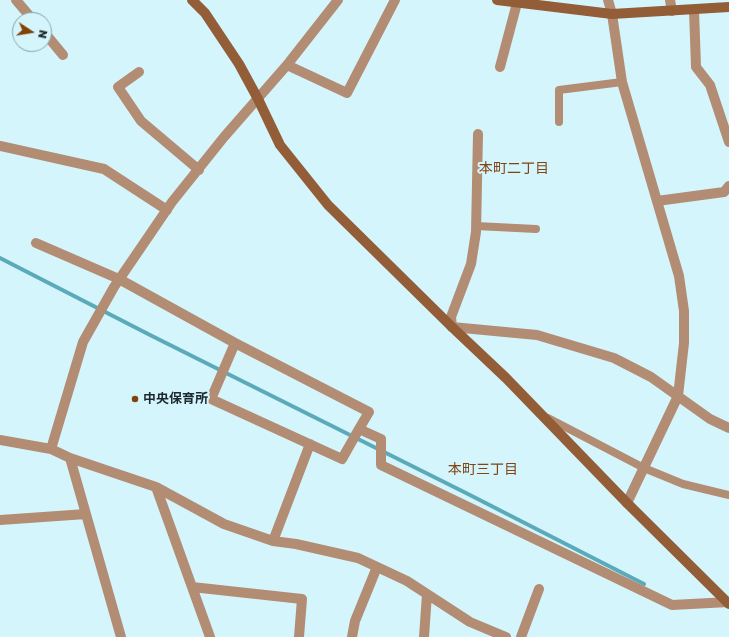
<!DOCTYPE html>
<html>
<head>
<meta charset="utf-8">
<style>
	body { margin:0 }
	#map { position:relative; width:729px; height:637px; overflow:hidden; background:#d5f5fd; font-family:"Golos Text",sans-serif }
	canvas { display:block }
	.north { position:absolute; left:12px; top:12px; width:40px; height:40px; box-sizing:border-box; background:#d5f5fd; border:1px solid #8ba3a9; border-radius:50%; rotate:102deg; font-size:11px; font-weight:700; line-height:16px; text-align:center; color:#1d292c }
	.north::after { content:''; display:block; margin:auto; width:14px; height:18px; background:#824307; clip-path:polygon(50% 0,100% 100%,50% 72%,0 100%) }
</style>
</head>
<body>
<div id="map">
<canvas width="729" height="637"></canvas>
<div class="north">N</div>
</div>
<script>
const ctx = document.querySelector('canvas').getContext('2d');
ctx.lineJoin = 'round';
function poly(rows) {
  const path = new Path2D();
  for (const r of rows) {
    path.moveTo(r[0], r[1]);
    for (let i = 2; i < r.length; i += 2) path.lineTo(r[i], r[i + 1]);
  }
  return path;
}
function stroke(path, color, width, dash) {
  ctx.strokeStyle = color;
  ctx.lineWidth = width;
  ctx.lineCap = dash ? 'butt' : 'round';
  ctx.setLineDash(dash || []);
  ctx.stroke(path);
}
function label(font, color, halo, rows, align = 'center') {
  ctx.font = font + ' "Golos Text","Noto Sans JP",sans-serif';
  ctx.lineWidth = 4;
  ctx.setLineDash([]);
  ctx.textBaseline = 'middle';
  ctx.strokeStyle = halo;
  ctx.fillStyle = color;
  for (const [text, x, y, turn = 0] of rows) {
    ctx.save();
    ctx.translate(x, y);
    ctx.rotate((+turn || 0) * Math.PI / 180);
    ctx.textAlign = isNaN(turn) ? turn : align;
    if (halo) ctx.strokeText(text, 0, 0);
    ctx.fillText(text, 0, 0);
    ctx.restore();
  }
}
const stream = poly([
	[0,258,152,336,466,493,644,584]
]);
const lane = poly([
	[559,122,559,90,622,82],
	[476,226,536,229],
	[548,418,644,468,683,484,729,495]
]);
const street = poly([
	[16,0,33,20],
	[608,0,612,14,622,82,679,276,684,311,684,343,678,396,627,503],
	[670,0,672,11],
	[694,10,696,67,710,85,729,142],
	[44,32,63,55],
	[287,65,347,93,395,0],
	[500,67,517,3],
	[139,72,118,87,141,121,199,170],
	[478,134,476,232,471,264,451,317,452,327,537,335,614,358,651,377,710,419,729,428],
	[0,146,104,169,167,210],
	[657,201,724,192,729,186],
	[36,243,119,279,235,343,369,412,359,429,381,439,381,465,672,605,729,602],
	[235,343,211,399,342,459,359,429],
	[0,440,51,449,70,458,156,487,224,524,273,541,296,544,358,558,407,581,470,622,506,637],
	[51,449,83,342,114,287,172,202,224,137,287,65,338,0],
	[70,458,121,637],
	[156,487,210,637],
	[0,520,86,514],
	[273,541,310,444],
	[192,587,302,599,299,637],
	[352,637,355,621,377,567],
	[424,637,427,594],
	[521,637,539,589]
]);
const secondary = poly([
	[192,0,205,13,239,64,258,99,280,145,328,205,452,327,506,378,627,503,729,604],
	[497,0,612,14,729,7]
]);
const markers = [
	[135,399,4,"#824307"]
];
const poiNames = [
	["中央保育所",143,399]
];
const neighbourhoodNames = [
	["本町二丁目",514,169],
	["本町三丁目",483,470]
];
stroke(stream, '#5baaba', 4);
stroke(lane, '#b28d73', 8);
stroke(street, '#b28d73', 10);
stroke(secondary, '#925d37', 10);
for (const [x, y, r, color] of markers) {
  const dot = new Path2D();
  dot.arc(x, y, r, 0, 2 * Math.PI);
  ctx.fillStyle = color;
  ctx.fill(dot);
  stroke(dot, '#d5f5fd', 1.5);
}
label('bold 13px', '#1d292c', '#d5f5fd', poiNames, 'left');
label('14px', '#804514', '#d5f5fd', neighbourhoodNames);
</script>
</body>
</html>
